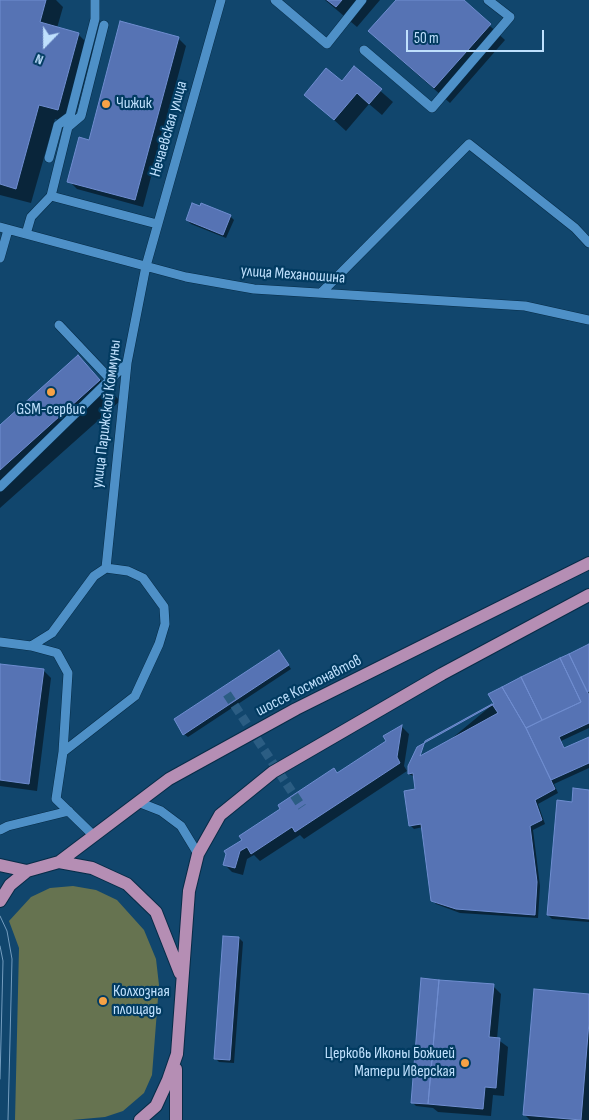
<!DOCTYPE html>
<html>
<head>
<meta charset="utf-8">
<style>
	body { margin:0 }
	#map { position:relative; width:589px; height:1120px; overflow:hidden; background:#11466d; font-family:"Sofia Sans Condensed",sans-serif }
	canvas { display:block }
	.north { position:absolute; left:20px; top:20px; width:50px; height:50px; -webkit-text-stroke:4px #023b61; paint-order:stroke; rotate:202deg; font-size:14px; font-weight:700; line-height:20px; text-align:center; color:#bfe0fd }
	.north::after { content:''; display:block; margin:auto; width:18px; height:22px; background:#bfe0fd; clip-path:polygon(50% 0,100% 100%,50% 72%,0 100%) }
	.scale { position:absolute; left:406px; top:30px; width:138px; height:22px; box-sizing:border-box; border:2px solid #bfe0fd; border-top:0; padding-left:6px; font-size:15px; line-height:18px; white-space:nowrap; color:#bfe0fd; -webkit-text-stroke:4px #023b61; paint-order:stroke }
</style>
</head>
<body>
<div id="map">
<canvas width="589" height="1120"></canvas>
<div class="north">N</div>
<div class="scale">50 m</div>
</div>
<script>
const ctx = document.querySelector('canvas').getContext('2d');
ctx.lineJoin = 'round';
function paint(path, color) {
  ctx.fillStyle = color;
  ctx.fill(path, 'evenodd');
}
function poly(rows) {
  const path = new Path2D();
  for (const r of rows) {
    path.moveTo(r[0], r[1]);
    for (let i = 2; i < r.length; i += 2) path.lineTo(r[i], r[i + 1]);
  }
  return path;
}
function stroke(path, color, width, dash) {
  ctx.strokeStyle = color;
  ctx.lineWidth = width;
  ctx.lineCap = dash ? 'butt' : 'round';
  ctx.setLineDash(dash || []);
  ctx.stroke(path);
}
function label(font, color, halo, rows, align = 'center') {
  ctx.font = font + ' "Sofia Sans Condensed",sans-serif';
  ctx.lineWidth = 4.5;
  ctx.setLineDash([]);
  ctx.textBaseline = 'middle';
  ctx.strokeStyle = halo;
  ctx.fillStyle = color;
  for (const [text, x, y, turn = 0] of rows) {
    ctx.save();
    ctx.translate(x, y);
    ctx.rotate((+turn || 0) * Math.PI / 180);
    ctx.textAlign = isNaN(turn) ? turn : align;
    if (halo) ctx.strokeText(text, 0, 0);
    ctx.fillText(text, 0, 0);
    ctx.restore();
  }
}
const green = poly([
	[73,886,96,890,117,900,144,930,156,959,159,985,152,1075,144,1093,123,1111,105,1117,72,1120,15,1120,19,948,9,921,31,897,50,888]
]);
const shadow = poly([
	[0,0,56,0,63,7,57,28,78,34,93,49,73,124,55,119,31,203,0,195],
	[325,0,380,0,357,27],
	[397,0,462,0,505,40,450,103,385,46],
	[178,38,186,46,143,207,77,189,69,181,90,141],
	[354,68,393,102,382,115,369,104,346,131,306,94,342,82],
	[230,216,234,220,226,238,191,224,187,220],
	[78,356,120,401,0,508,0,426],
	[589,645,589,728,561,741,565,749,589,738,589,768,554,784,558,793,538,804,545,824,533,830,540,886,538,918,460,913,436,904,432,900,423,827,414,829,410,825,416,790,415,777,409,774,492,705],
	[282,655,291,669,188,737,184,734],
	[0,665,43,670,51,678,37,791,0,786],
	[402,727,409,734,404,766,407,771,304,839,300,835,260,861,254,855,247,859,243,875,232,872,224,864,227,854,338,774,388,741],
	[589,791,589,922,552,919,548,915,573,803],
	[239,938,243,942,234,1063,219,1062,215,1058],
	[493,986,501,994,497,1039,508,1047,504,1096,493,1095,491,1116,438,1112,433,1108,416,1106,412,1102],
	[589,995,589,1120,530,1120,524,1114]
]);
const building = poly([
	[0,0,46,0,40,22,79,33,58,110,39,105,16,189,0,184,0,0],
	[327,0,342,0,336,7,327,0],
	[396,0,464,0,491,24,434,88,368,31,396,0],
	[120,21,179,37,135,200,67,182,79,137,89,140,120,21],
	[354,66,382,89,369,104,357,93,334,120,304,95,326,68,342,81,354,66],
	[192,203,200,206,201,203,231,215,223,235,186,220,192,203],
	[78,355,100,380,0,470,0,425,78,355],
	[589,644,589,691,587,692,569,654,589,644],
	[279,650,289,665,183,735,174,719,279,650],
	[569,654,589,695,589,723,559,737,564,748,589,737,589,763,551,780,526,728,581,702,560,658,569,654],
	[560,658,581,702,542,720,521,677,560,658],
	[0,664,44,669,29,784,0,780,0,664],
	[521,677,542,720,526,728,502,687,521,677],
	[502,687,526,728,555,789,535,800,542,820,530,826,537,882,535,915,456,909,431,901,421,824,409,826,404,791,415,789,413,773,408,774,408,766,417,747,494,704,488,694,502,687],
	[492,704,498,713,420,756,425,741,492,704],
	[402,725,397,757,400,763,295,832,292,827,251,854,247,847,240,851,235,868,223,865,226,854,224,851,242,840,239,836,280,809,278,805,334,768,337,773,386,741,383,736,402,725],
	[573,788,589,790,589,919,547,915,557,800,572,802,573,788],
	[223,936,239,937,230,1060,214,1059,223,936],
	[421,978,439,980,428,1104,411,1103,421,978],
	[439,980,494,984,489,1037,500,1038,496,1088,485,1087,483,1109,428,1104,439,980],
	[534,989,589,994,589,1022,581,1120,523,1115,534,989]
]);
const minorTunnel = poly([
	[227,694,302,807]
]);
const minor = poly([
	[275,0,327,44,362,0],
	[364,50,432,108,510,17,488,0],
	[49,158,58,125,70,116,95,19,95,0],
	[51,196,68,127,81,116,104,25],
	[0,227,186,277,254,289,525,306,589,320],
	[26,234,31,217,51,196,157,224],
	[0,258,8,230],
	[321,293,469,144,575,228,589,243],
	[59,325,110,379],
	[0,487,127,363],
	[106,568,127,363,146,266,221,0],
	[0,642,31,646,57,653,68,673,63,752,56,799,93,835],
	[31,646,52,633,94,576,106,568,128,571,143,578,164,607,165,624,159,644,135,696,63,752],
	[138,802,161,811,181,826,198,854],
	[0,830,8,826,69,811]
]);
const major = poly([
	[59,862,169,779,296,709,589,563],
	[0,865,27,871],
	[0,901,10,885,27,871,59,862,92,868,127,884,156,912,180,973],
	[140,1120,156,1106,168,1080,177,1054,189,891,198,854,220,815,273,772,442,674,589,595],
	[176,1120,176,1069]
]);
const tram = poly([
	[0,916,7,931,12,959,8,1120],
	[0,946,3,961,0,1079]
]);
const markers = [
	[106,104,5,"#f6a246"],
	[51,392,5,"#f6a246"],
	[103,1001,5,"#f6a246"],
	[465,1063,5,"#f6a246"]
];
const poiNames = [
	["Чижик",116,104],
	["GSM-сервис",51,410,"center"],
	["Колхозная",113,992],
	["площадь",113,1010],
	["Церковь Иконы Божией",455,1054,"right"],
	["Матери Иверская",455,1072,"right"]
];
const streetNames = [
	["Нечаевская улица",169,129,-74],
	["улица Механошина",293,275,4],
	["улица Парижской Коммуны",107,414,-83],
	["шоссе Космонавтов",309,686,-27]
];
paint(green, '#667350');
paint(shadow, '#0007');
paint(building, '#5673b4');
stroke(building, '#6f8dd0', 1);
stroke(minorTunnel, '#2b5d83', 9, [9, 4.5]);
stroke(minor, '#072c47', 10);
stroke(major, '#072c47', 14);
stroke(minor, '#4e90c7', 9);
stroke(major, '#b58eb4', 12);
stroke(tram, '#739cbe', 1);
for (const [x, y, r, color] of markers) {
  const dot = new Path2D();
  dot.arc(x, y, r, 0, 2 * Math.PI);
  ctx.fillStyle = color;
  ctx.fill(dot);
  stroke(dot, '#023b61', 2);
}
label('16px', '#bfe0fd', '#023b61', poiNames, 'left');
label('16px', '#bfe0fd', '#023b61', streetNames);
</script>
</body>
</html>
